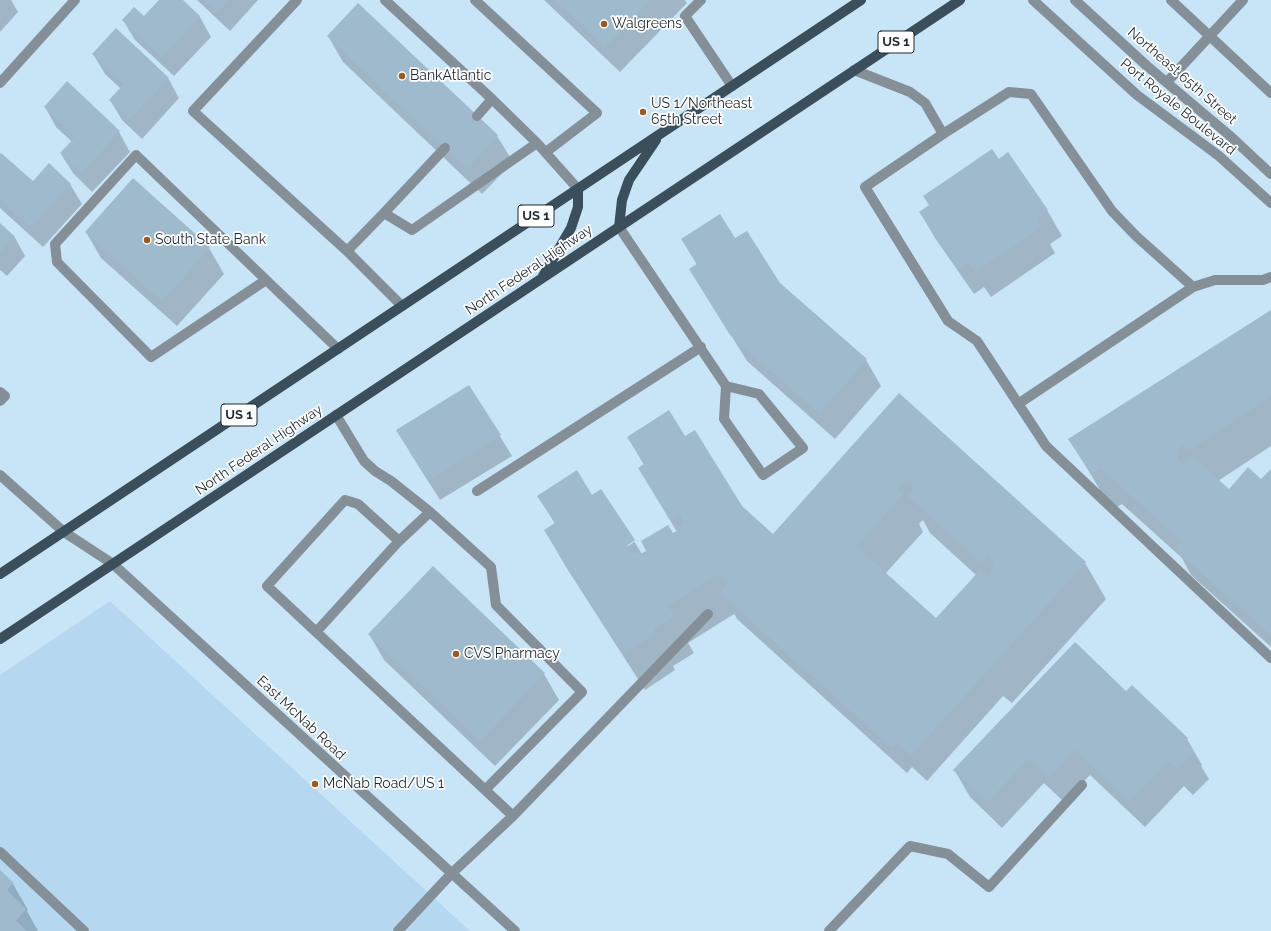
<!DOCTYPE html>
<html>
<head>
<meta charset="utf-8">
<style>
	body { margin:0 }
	canvas { display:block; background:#c8e4f7 }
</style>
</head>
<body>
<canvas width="1271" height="931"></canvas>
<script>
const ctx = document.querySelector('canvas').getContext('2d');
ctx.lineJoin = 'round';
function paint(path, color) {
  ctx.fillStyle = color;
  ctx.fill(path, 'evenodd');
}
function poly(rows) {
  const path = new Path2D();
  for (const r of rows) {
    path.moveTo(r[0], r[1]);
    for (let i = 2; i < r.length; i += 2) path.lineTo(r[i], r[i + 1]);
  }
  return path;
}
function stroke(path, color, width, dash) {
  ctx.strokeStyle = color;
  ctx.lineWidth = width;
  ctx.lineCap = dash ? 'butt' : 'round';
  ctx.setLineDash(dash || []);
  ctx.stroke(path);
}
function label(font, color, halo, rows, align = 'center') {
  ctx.font = font + ' Raleway,sans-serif';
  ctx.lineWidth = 3.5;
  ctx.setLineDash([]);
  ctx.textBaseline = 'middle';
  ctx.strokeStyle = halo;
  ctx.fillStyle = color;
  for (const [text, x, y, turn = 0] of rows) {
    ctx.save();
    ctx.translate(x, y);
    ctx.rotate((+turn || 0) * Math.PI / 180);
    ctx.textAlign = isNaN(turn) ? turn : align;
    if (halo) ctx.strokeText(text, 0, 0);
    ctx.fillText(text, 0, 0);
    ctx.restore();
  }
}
const built = poly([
	[110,601,470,931,0,931,0,675]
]);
const shadow = poly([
	[0,0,11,0,18,12,0,32],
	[160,0,181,0,200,17,211,37,174,76,135,40,123,20,144,17],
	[197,0,258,0,230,31],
	[544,0,685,0,687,3,620,72],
	[358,4,497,136,513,162,482,194,343,62,328,36],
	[93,54,168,78,179,98,142,139,122,120,110,100,121,89,105,74],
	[45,107,119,132,130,152,92,192,73,173,61,154,72,142,56,127],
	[0,155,33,183,70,184,82,204,43,247,0,208],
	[999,160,1047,210,1062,236,1050,244,1055,253,991,297,984,287,974,294,935,238,920,212],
	[0,224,14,236,25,256,7,276,0,270],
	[86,232,209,248,224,274,177,326,101,258],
	[682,239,735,239,780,284,866,360,881,386,835,439,747,361,690,269,697,265],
	[1271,311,1271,446,1218,481,1229,491,1261,481,1271,470,1271,647,1191,575,1182,558,1122,504,1112,510,1070,440],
	[469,386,512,456,440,500,409,451],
	[899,394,1085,563,1106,599,1012,703,1003,696,927,781,912,767,907,773,737,619,734,614,688,643,694,653,673,666,675,670,645,690,566,567,545,531,555,524,539,496,624,549,634,542,634,541,642,554,677,532,639,468,644,465,628,437,685,437,742,507,773,536],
	[923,520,930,533,976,575,936,620,885,574,923,532,919,524],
	[369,634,544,674,559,700,495,766,384,660],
	[1126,692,1187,739,1202,765,1201,766,1209,779,1193,795,1184,786,1145,827,1090,775,1064,802,1044,783,1002,828,970,797,955,771],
	[0,872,13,884,28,910,27,911,38,931,0,931]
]);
const building = poly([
	[159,0,183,0,200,16,162,57,122,20,134,7,144,16],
	[206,0,228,0,218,11],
	[555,0,650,0,605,47],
	[358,3,498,135,467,169,327,36],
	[116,28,169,78,130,119,109,100,124,84,92,54],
	[67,81,120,131,81,173,60,153,75,137,44,107],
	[992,149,999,159,1008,152,1048,210,1035,218,1041,227,975,272,968,262,958,269,919,212,929,205,923,196],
	[1,153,33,181,49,163,71,184,31,227,0,199,0,154],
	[133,178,210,247,162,301,85,232],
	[720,214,735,238,747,231,780,283,867,359,819,413,730,335,689,269,697,264,681,239],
	[0,223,14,236,0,252],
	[1271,310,1271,396,1189,450,1183,444,1178,450,1178,460,1183,465,1192,456,1229,489,1248,467,1261,479,1271,469,1271,635,1175,549,1182,541,1100,468,1091,474,1068,439],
	[469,385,501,435,428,481,396,430],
	[899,393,1086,562,911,755,897,742,892,748,720,593,728,583,718,574,668,606,674,616,653,629,655,633,624,654,544,530,555,523,537,496,577,470,592,495,601,489,635,540,627,546,632,553,640,554,646,551,641,541,668,525,673,533,680,529,684,520,680,514,670,520,638,468,644,464,627,437,669,410,685,436,695,430,742,506,773,534],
	[903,482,909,483,915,488,908,496,981,563,988,556,994,562,993,570,988,576,981,569,936,618,856,546,903,495,897,489],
	[433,566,545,673,480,741,368,634],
	[1075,642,1126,691,1132,685,1188,738,1184,743,1194,753,1178,769,1168,761,1129,801,1075,749,1049,777,1029,758,987,802,953,770],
	[0,870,14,883,7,890,26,909,16,921,27,931,0,931]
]);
const service = poly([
	[297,0,193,111,347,251,402,306],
	[385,0,492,99,537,143,578,189],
	[475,0,597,113,546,152],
	[701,0,685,16,732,86],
	[1171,0,1271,93],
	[854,70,910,92,925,103,943,134,865,187,948,321,977,341,1046,446,1271,658],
	[1167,82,1243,0],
	[477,116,492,99],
	[943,134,1009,92,1031,94,1112,211,1136,236,1193,287],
	[384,213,445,148],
	[619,227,726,386,724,419,763,475,803,448,759,394,726,386],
	[347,251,384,213,412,230,537,143],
	[266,280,151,357,57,262,55,244,136,155,338,349],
	[0,392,5,396,0,401],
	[1018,404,1193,287,1215,280,1263,280,1271,277],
	[477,491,701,347],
	[430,512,491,567,496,605,582,692,485,790],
	[399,541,358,504,345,500,267,586,513,816],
	[316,632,399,541,430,512,391,481,375,471,364,461,336,415],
	[0,852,84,931],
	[398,931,451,874,513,816,708,614]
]);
const minor = poly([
	[1033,0,1137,95,1219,156,1271,203],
	[1075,0,1147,66,1229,135,1271,174],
	[0,83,75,0],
	[0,475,64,532],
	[829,931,910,846,948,854,989,887,1082,785]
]);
const tertiary = poly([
	[64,532,113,564,515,931]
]);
const primary = poly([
	[619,227,622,200,629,180,656,140],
	[543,276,571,228,578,207,578,189],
	[0,574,861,0],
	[0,639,960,0]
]);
const markers = [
	[604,24,4,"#9a5b23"],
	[402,76,4,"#9a5b23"],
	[643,112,4,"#9a5b23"],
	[147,240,4,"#9a5b23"],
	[456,654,4,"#9a5b23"],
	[315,784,4,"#9a5b23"]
];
const shields = [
	[896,42,36],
	[536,216,36],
	[239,415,36]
];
const shieldNames = [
	["US 1",896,42],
	["US 1",536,216],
	["US 1",239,415]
];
const poiNames = [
	["Walgreens",612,24],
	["BankAtlantic",410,76],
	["US 1/Northeast",651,104],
	["65th Street",651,120],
	["South State Bank",155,240],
	["CVS Pharmacy",464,654],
	["McNab Road/US 1",323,784]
];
const streetNames = [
	["Northeast 65th Street",1182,76,41],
	["Port Royale Boulevard",1178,107,39],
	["North Federal Highway",529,270,-34],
	["North Federal Highway",259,450,-34],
	["East McNab Road",301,718,43]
];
paint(built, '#b5d8f0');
paint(shadow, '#0003');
paint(building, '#9fbacd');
stroke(service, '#848f97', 10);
stroke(minor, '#848f97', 10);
stroke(tertiary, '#848f97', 10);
stroke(primary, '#3a4e5c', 10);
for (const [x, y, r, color] of markers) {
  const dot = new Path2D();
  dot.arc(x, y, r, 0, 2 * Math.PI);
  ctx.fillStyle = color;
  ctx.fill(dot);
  stroke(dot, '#fff', 1.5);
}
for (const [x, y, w] of shields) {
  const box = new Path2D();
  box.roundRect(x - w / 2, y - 11, w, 22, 3);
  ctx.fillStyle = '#fff';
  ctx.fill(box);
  stroke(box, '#1f2931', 1);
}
label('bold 13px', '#1f2931', null, shieldNames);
label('14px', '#1f2931', '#fff', poiNames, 'left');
label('14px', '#1f2931', '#fff', streetNames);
</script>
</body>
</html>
